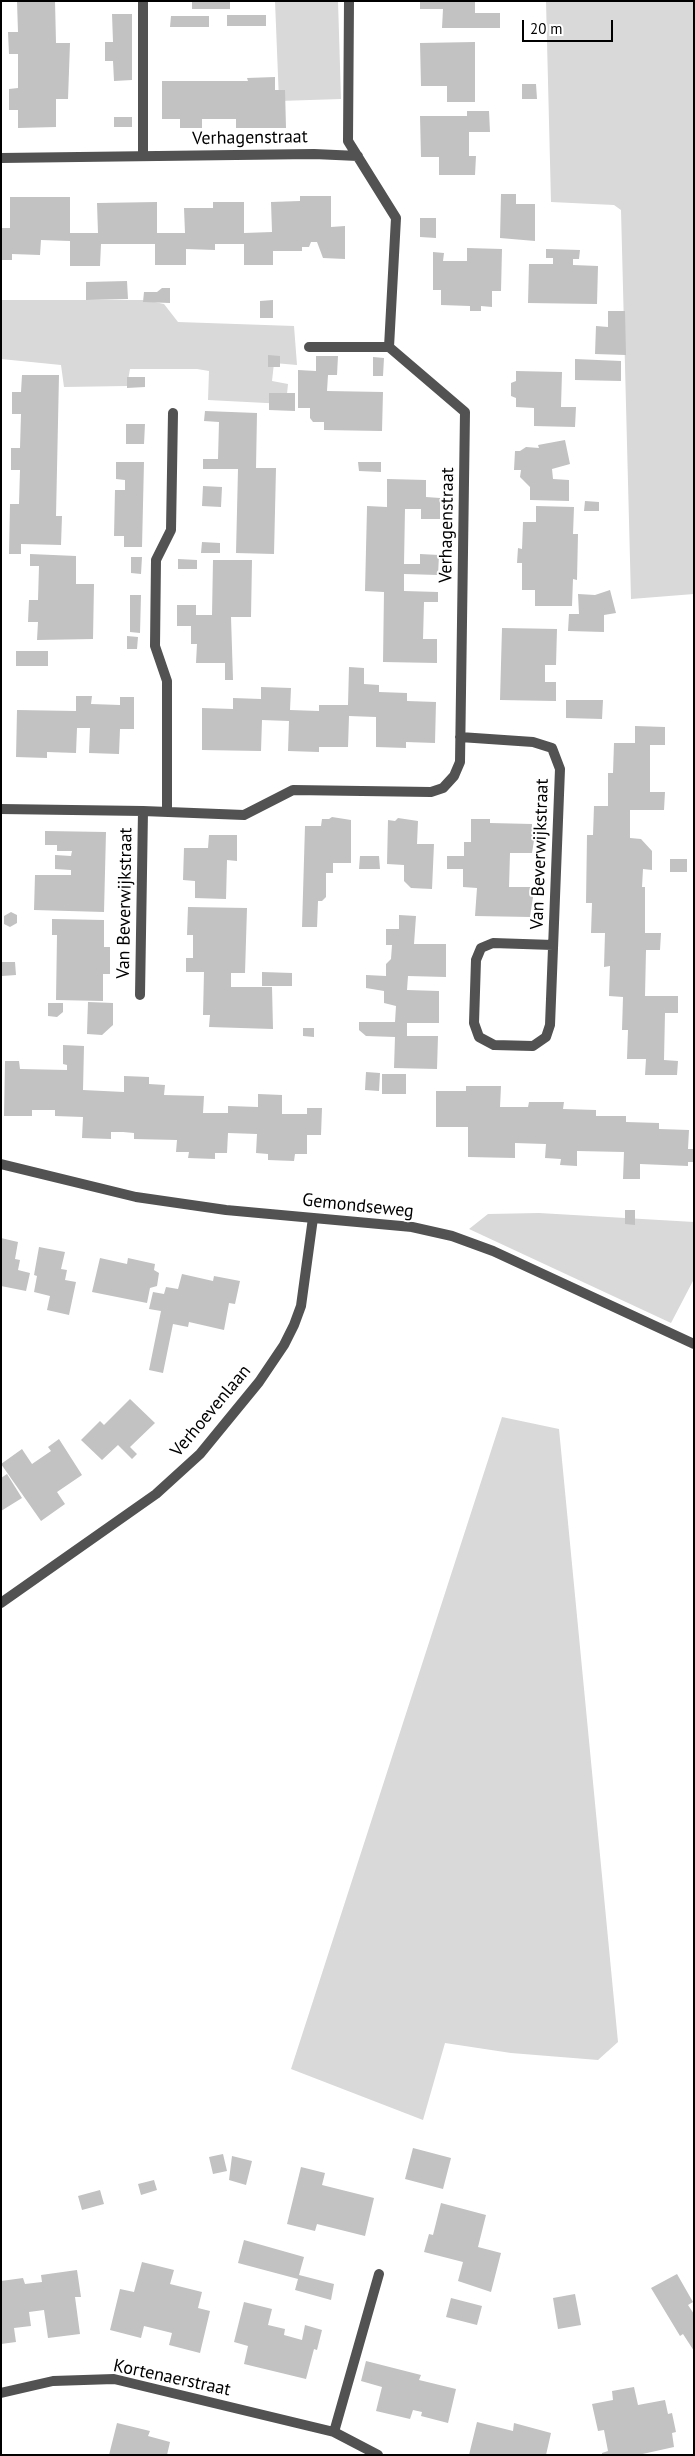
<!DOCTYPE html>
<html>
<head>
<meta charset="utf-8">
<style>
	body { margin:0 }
	#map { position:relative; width:695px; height:2456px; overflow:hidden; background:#fff; font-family:"PT Sans",sans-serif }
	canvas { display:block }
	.frame { position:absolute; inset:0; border:2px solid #000; pointer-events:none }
	.scale { position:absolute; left:522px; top:20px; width:91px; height:22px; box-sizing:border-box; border:2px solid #000; border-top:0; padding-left:6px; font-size:15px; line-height:18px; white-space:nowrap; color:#000; -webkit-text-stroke:4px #fff; paint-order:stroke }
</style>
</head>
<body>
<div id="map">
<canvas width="695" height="2456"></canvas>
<div class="frame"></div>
<div class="scale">20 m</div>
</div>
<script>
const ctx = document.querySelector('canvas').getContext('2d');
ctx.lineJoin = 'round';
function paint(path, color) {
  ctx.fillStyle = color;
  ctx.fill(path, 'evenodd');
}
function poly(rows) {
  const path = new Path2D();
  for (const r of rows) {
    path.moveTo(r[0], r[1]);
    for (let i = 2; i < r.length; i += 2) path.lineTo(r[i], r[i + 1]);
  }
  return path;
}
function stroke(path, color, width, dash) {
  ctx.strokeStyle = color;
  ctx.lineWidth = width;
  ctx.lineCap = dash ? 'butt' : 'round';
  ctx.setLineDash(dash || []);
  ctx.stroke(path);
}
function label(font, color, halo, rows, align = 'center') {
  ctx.font = font + ' "PT Sans",sans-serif';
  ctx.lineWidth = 4;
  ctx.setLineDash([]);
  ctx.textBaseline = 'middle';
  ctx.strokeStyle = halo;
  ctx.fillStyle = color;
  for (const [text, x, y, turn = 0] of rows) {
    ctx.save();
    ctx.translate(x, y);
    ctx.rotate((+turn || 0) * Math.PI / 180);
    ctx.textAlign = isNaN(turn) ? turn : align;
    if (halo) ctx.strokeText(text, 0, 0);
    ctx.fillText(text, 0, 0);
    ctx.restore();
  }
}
const green = poly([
	[275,1,338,1,341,99,279,101],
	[546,1,694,1,694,594,631,599,621,210,614,205,551,202],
	[1,300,145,300,164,304,178,322,294,326,297,365,274,363,272,381,288,384,286,404,208,400,209,371,197,369,130,369,127,386,64,387,61,365,1,359],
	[539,1213,694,1222,694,1279,671,1323,469,1229,488,1214],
	[502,1417,559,1429,618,2042,598,2060,511,2053,445,2043,423,2120,291,2069]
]);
const building = poly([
	[17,1,55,1,56,43,70,43,68,99,56,99,56,127,18,128,18,110,9,110,9,89,18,88,18,54,9,54,8,32,18,32],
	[192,1,230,1,230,9,192,9],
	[420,1,475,2,475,13,500,13,500,28,442,28,443,9,420,9],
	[112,14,132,14,132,80,114,81,113,61,105,61,105,42,113,42],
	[227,15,266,15,266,26,227,26],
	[171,16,209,16,209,27,170,27],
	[475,42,475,102,447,102,447,86,421,86,420,43],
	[275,77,275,90,285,90,286,128,236,128,236,119,202,119,202,128,180,128,180,119,162,119,162,81,248,81,247,78],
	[522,84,536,84,537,99,522,99],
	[467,111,489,111,490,132,469,132,469,156,476,156,475,175,439,175,439,157,421,157,420,116,467,116],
	[114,117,132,117,132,127,114,127],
	[501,194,516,194,516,204,535,204,535,241,500,238],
	[300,196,331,196,331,227,345,226,345,259,323,258,317,242,311,242,309,247,302,247,302,251,273,251,273,265,244,265,244,244,215,244,215,250,186,249,186,265,155,265,155,244,101,244,100,266,70,266,70,241,41,240,40,255,12,254,12,260,1,260,1,228,10,228,10,197,70,197,70,233,98,233,97,203,157,202,157,233,185,233,184,208,213,208,213,202,244,202,244,233,272,232,271,202,300,201],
	[420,218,436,218,436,238,420,237],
	[467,248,502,249,501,291,492,291,492,307,481,306,481,311,470,311,470,306,441,305,441,290,433,290,433,252,444,253,443,261,467,261],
	[546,249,580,250,579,259,573,259,573,265,598,266,597,304,528,303,529,264,553,264,553,258,546,258],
	[127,281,128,299,86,300,86,282],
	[162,288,170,288,170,303,143,302,144,292,157,292],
	[273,300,273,318,260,318,260,301],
	[608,311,625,311,626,355,595,354,596,326,608,327],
	[268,355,280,356,280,367,268,367],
	[316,356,338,356,337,375,328,375,327,391,383,392,382,431,324,430,324,422,313,422,310,418,310,408,298,408,298,370,316,371],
	[373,357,384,358,383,376,373,376],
	[575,359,621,361,621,381,575,380],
	[516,371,562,372,561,407,576,407,575,427,534,426,534,408,516,407,516,398,511,396,511,383,516,381],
	[22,375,59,375,56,516,62,516,61,545,21,544,21,554,9,554,10,504,19,504,20,470,11,470,11,448,20,448,21,414,12,414,12,392,21,392],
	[127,377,145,377,145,387,127,388],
	[269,393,295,393,295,411,269,410],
	[205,411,257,413,256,468,276,468,274,554,236,553,238,469,203,469,203,459,218,459,219,422,204,421],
	[126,424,145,424,144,444,126,444],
	[565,440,570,464,552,469,553,479,569,480,569,501,530,500,530,487,520,477,521,470,514,470,515,451,520,451,526,447,539,448,538,445],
	[116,462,144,462,142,547,124,547,124,536,114,536,115,490,125,490,125,480,116,479],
	[358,462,381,462,381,472,359,471],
	[387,479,426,480,426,497,440,498,440,519,421,519,421,509,405,509,404,564,420,564,420,554,439,555,438,575,404,574,404,591,438,592,438,602,424,602,423,639,437,639,437,663,383,662,384,592,365,591,367,508,367,506,387,507],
	[203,486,222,487,221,507,202,506],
	[585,501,599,502,599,511,584,511],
	[536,506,574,507,573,534,578,534,577,580,573,579,572,606,535,606,535,590,522,590,522,563,517,563,518,548,522,549,523,522,536,522],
	[202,542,220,543,220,553,201,553],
	[30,554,76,556,76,584,94,584,93,639,37,640,38,622,28,622,29,600,38,600,39,566,30,566],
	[131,557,142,557,141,574,131,573],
	[178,559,197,560,197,569,178,569],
	[213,560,252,560,251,617,231,617,233,680,225,680,225,663,196,663,197,644,191,644,191,626,177,626,177,605,196,605,196,615,212,615],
	[610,590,616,613,604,615,604,632,568,631,569,614,579,614,578,594,595,595],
	[130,595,141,595,140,633,130,632],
	[502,628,557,629,556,665,545,665,545,682,556,682,556,701,500,700],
	[127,636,138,637,137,649,127,649],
	[16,651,48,651,48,666,16,666],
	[349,667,364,668,364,684,379,685,379,692,407,693,407,701,436,702,435,743,406,742,406,748,376,747,376,717,349,716,348,747,319,747,319,752,288,751,289,721,262,720,261,751,202,750,202,708,233,709,233,698,261,699,261,687,291,688,290,710,319,711,319,705,348,705],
	[76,696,92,696,91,704,120,705,120,697,134,697,134,729,120,729,119,754,89,753,90,728,77,728,76,753,47,752,47,758,16,757,17,710,76,711],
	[566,700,603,700,602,719,566,718],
	[635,726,665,727,665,745,650,745,650,792,665,792,664,810,630,810,630,838,641,839,652,851,652,870,643,869,642,887,645,887,645,933,661,933,660,950,646,950,645,996,678,996,678,1013,665,1013,664,1060,678,1061,677,1075,645,1075,646,1059,627,1059,628,1030,622,1030,623,997,609,996,610,966,604,967,605,933,591,933,592,903,586,903,587,835,593,835,594,806,608,806,608,773,613,773,614,743,635,743],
	[332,817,351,820,351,863,333,863,333,873,326,873,326,897,322,901,318,901,317,927,302,927,305,826,321,826,322,819,329,819],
	[398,818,418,821,417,844,434,844,432,889,411,888,404,881,404,865,387,864,388,820,395,821],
	[471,819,490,819,490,823,532,824,532,831,535,834,532,853,510,853,509,887,531,887,531,895,533,897,530,917,475,916,477,888,463,887,463,869,447,869,447,856,464,856,464,842,471,842],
	[45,831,106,832,104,912,34,910,35,875,71,875,71,870,55,869,55,855,71,856,72,851,57,851,57,845,45,845],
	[209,835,237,835,237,861,227,860,226,899,195,898,195,881,183,880,184,848,208,848],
	[360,856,379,856,380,869,359,869],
	[670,859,687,859,687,872,670,872],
	[188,907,247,908,245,973,231,973,231,987,272,987,273,1029,209,1027,210,1015,203,1015,204,972,186,972,186,958,193,958,193,935,187,935],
	[11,912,17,915,17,923,10,927,4,924,4,916],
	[399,915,416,916,414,944,446,944,446,977,408,976,407,990,439,991,439,1023,407,1023,407,1036,438,1036,437,1069,394,1068,395,1037,366,1036,359,1030,359,1022,395,1022,396,1006,384,1003,384,991,366,988,366,975,386,976,386,964,391,959,392,945,386,945,386,929,399,929],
	[52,919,104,920,104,947,110,947,110,974,103,974,103,1001,56,1000,57,935,52,935],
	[2,962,15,962,16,975,2,976],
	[262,972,292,973,292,986,262,986],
	[88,1002,113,1003,113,1025,102,1035,87,1034],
	[48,1003,63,1003,63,1012,57,1017,48,1016],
	[303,1028,314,1028,314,1037,303,1036],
	[63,1045,84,1046,83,1090,124,1092,124,1076,149,1077,149,1084,165,1085,164,1095,204,1096,203,1113,228,1113,228,1106,258,1107,258,1094,282,1095,282,1114,307,1114,307,1108,322,1108,321,1135,307,1135,307,1154,295,1154,294,1161,268,1160,268,1154,256,1153,257,1134,228,1133,227,1153,215,1153,215,1159,188,1158,189,1152,176,1152,177,1140,134,1139,134,1133,123,1132,111,1132,111,1139,82,1138,83,1117,55,1116,55,1110,32,1110,32,1116,4,1116,5,1061,19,1061,20,1069,67,1070,67,1065,63,1064],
	[366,1072,380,1073,379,1091,365,1090],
	[382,1074,406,1074,406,1094,382,1094],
	[466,1086,501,1086,500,1107,528,1107,529,1102,564,1102,563,1109,596,1110,596,1116,626,1116,626,1122,659,1123,659,1129,689,1130,688,1149,694,1149,694,1162,688,1162,688,1166,640,1164,640,1179,623,1179,624,1152,577,1151,577,1166,560,1165,561,1159,545,1158,546,1144,515,1143,515,1158,468,1157,468,1127,436,1127,436,1091,466,1091],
	[625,1210,635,1210,635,1225,625,1224],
	[1,1238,18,1242,15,1259,20,1260,18,1270,30,1273,26,1291,1,1286],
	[39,1247,65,1252,61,1269,67,1270,65,1280,76,1282,69,1315,47,1310,50,1296,34,1292,37,1276,34,1275],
	[100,1258,127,1264,128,1258,155,1264,154,1270,159,1273,157,1286,150,1288,147,1303,92,1292],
	[182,1274,213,1281,214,1276,240,1281,235,1304,229,1303,224,1330,189,1322,188,1327,173,1324,163,1373,149,1370,161,1311,149,1309,153,1292,164,1294,166,1287,178,1289],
	[130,1399,155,1423,130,1447,137,1454,132,1459,118,1445,102,1460,81,1440,100,1421,104,1425],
	[59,1439,82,1475,57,1492,65,1504,41,1521,1,1464,22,1449,32,1464,51,1451,48,1447],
	[7,1474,22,1498,1,1511,1,1478],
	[413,2148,451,2158,443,2189,405,2179],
	[223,2154,227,2171,213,2174,209,2157],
	[232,2156,252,2161,246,2185,229,2180],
	[301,2167,325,2173,322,2185,374,2198,365,2236,317,2224,315,2231,287,2224],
	[154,2180,157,2190,141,2195,138,2184],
	[100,2190,104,2204,82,2210,78,2196],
	[441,2203,486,2215,478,2247,501,2253,491,2292,458,2281,463,2262,424,2252,429,2234,433,2235],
	[244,2240,304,2257,299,2275,334,2284,331,2300,295,2290,298,2279,238,2263],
	[142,2262,174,2270,170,2284,202,2292,198,2308,210,2311,200,2353,169,2345,172,2333,144,2326,141,2338,110,2330,120,2289,134,2292],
	[77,2270,81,2297,75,2297,80,2334,48,2338,44,2310,29,2312,31,2326,14,2328,16,2342,1,2344,1,2281,23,2278,25,2284,42,2282,41,2275],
	[677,2274,693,2302,688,2305,694,2314,694,2351,683,2334,680,2336,651,2288],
	[575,2294,581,2325,558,2329,553,2298],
	[451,2298,482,2306,477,2325,446,2317],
	[244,2302,272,2309,268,2325,285,2329,284,2335,302,2340,305,2325,322,2330,317,2350,314,2349,306,2379,244,2364,248,2346,234,2342],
	[366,2361,421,2375,419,2380,456,2389,448,2423,421,2416,422,2412,413,2410,410,2419,376,2411,382,2387,361,2381],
	[634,2387,638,2405,665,2400,668,2414,672,2413,676,2432,672,2433,674,2447,638,2455,602,2455,602,2453,608,2451,604,2430,598,2431,592,2404,613,2400,612,2391],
	[477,2422,513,2431,514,2423,551,2433,546,2455,469,2455],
	[117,2423,150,2431,148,2436,170,2442,167,2455,109,2455]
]);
const minor = poly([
	[143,156,143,1],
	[1,158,314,154,358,156],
	[309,347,389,347],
	[460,737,533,742,552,748,560,769,550,1025,546,1037,533,1046,494,1045,479,1037,474,1023,476,960,481,948,493,943,553,945],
	[1,809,143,811,244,815,293,790,431,792,443,788,454,776,460,762,465,412,389,347,396,218,348,141,349,1],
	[167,812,167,681,155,646,156,560,171,530,173,413],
	[140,995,143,811],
	[1,1164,136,1197,226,1210,412,1227,452,1236,493,1251,694,1344],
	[1,1603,156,1494,200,1454,259,1382,284,1345,294,1325,301,1306,313,1218],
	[1,2393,53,2381,114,2379,334,2432,378,2455],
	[334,2432,379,2274]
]);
const streetNames = [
	["Verhagenstraat",250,138,-1],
	["Verhagenstraat",447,525,-89],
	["Van Beverwijkstraat",540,854,-88],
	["Van Beverwijkstraat",125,903,-89],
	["Gemondseweg",358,1206,6],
	["Verhoevenlaan",211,1411,-50],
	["Kortenaerstraat",172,2378,12]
];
paint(green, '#d9d9d9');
paint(building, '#c2c2c2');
stroke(minor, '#525252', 10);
label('18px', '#000', '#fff', streetNames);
</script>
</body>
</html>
